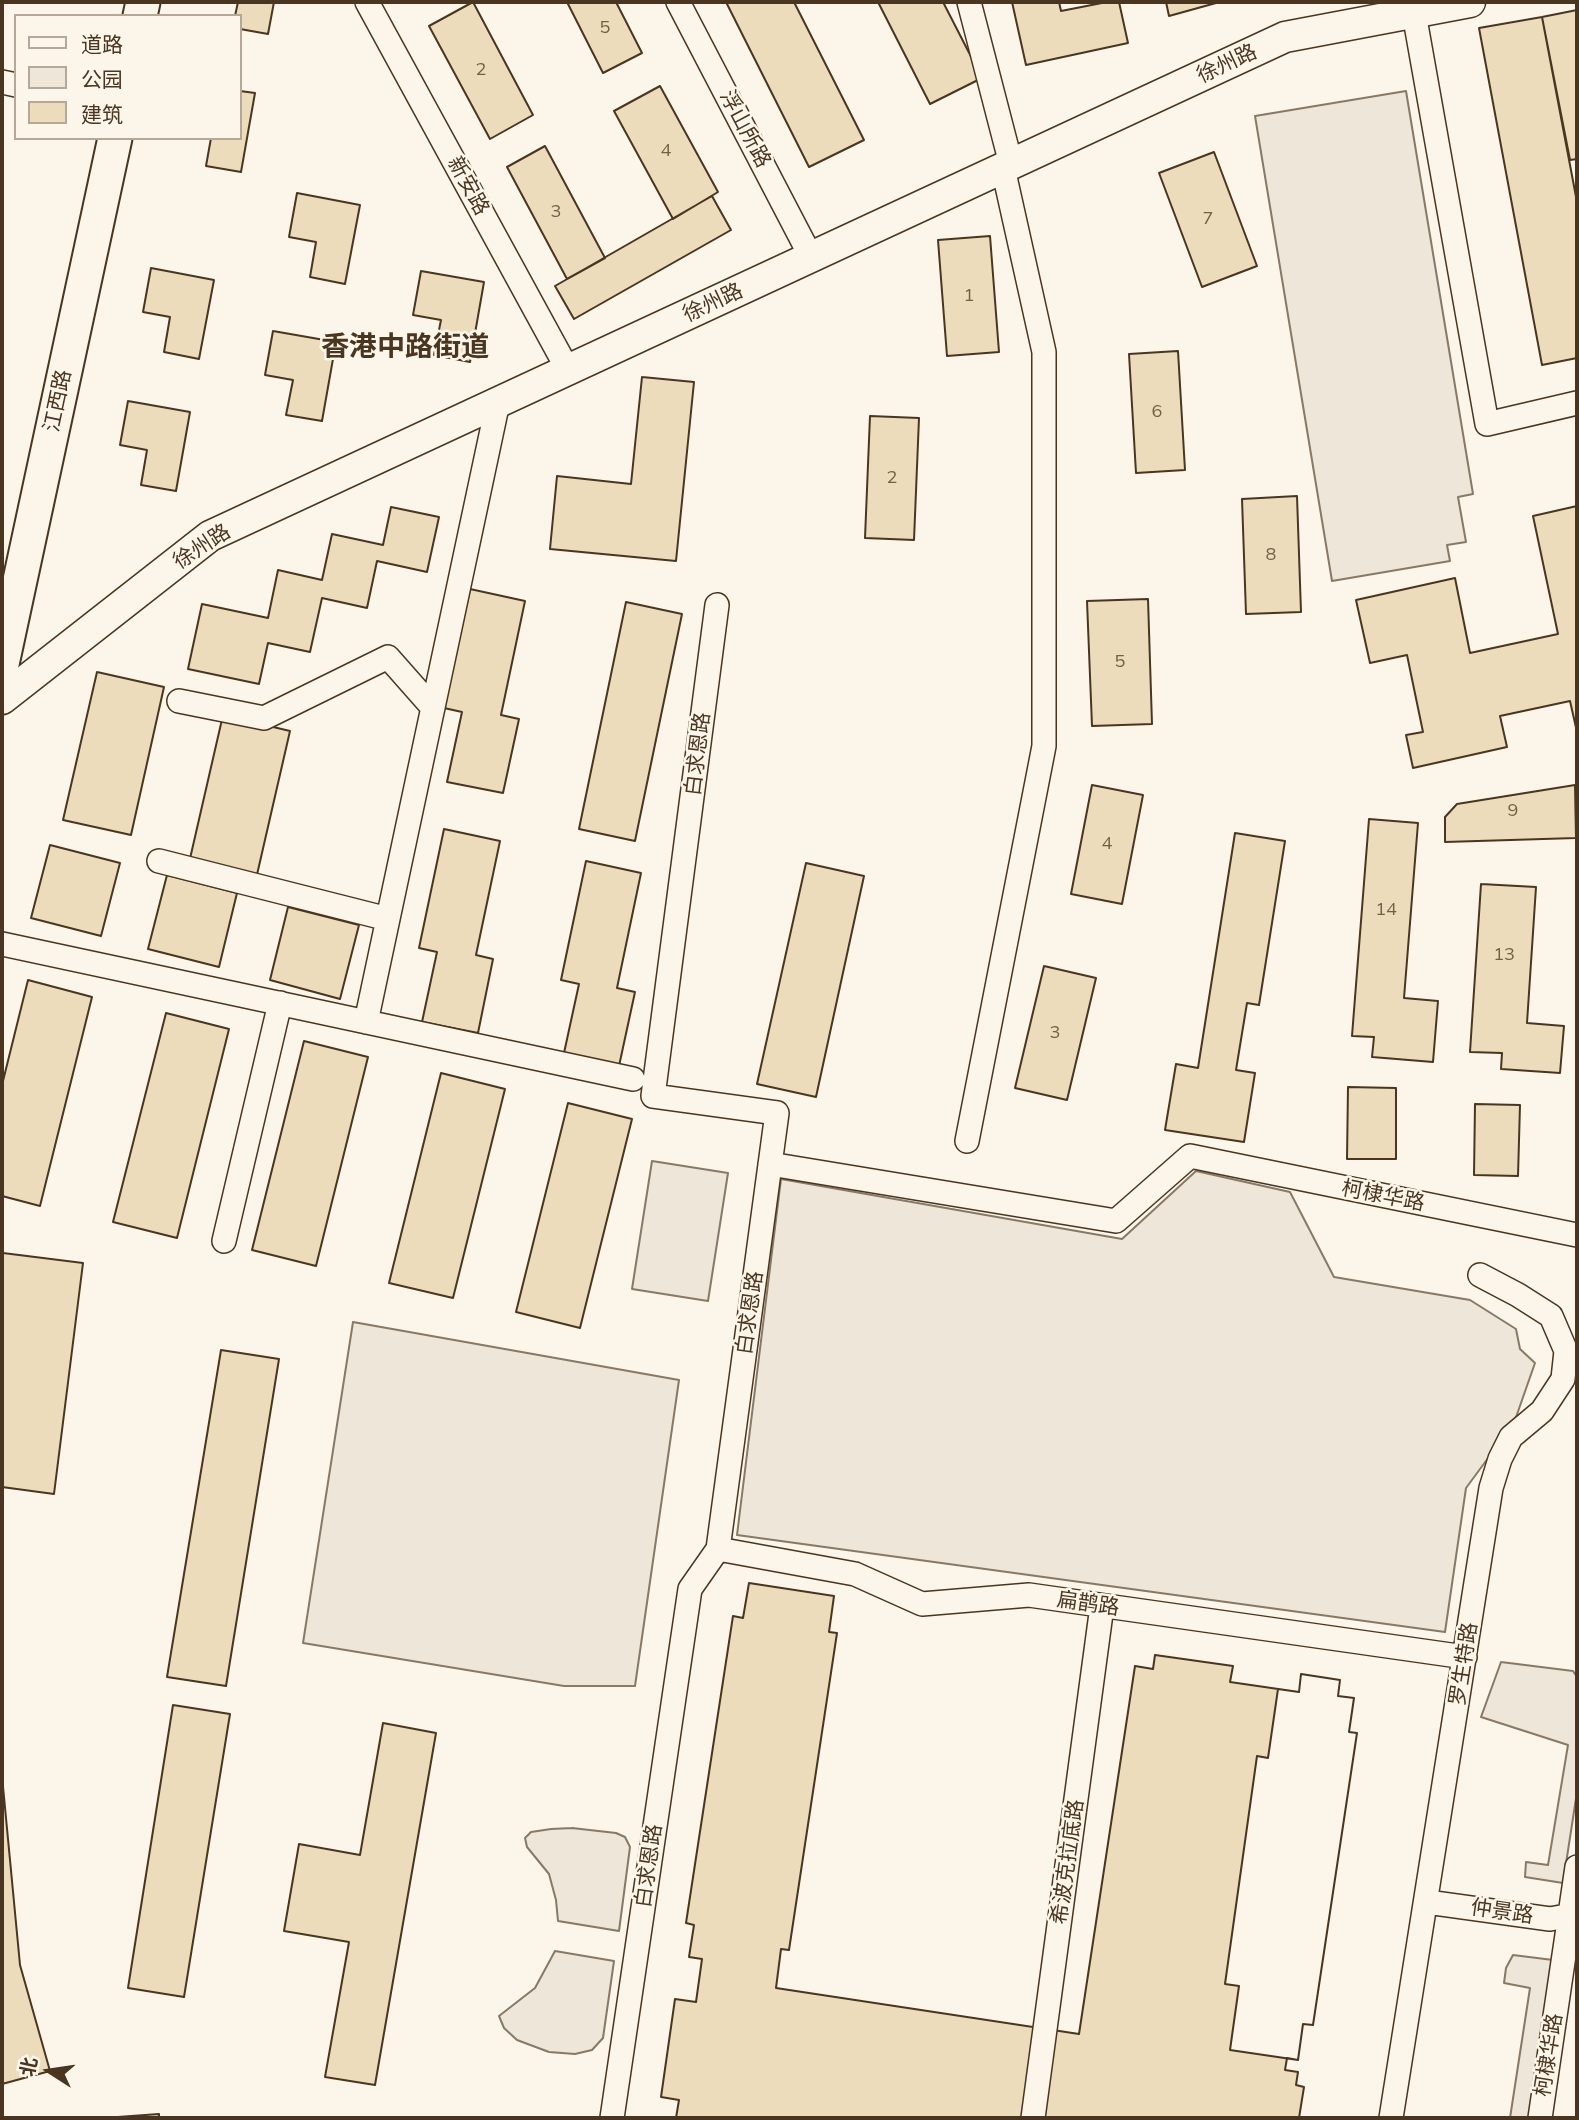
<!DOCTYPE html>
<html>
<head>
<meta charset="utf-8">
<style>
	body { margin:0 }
	#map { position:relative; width:1579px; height:2120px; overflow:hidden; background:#fbf6e9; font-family:Mulish,"Noto Sans SC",sans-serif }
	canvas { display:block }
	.frame { position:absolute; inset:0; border:4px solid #4a3520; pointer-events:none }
	.legend { position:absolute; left:14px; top:14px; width:228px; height:126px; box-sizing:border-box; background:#fbf6e9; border:2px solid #b4a999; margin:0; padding:9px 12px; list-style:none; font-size:21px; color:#4a3520 }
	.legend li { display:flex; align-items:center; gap:14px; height:35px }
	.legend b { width:35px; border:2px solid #b4a999 }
	.north { position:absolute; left:14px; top:2036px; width:70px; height:70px; -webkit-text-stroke:5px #fbf6e9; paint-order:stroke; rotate:282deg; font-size:19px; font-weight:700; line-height:28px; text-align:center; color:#4a3520 }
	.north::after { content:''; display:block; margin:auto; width:24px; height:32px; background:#4a3520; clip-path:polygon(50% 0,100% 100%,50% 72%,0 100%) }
</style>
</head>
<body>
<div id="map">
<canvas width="1579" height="2120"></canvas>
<div class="frame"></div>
<ul class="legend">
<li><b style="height:9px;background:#fbf6e9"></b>道路</li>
<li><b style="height:19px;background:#ede6d9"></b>公园</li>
<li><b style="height:19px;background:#ecdcbc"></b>建筑</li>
</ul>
<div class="north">北</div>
</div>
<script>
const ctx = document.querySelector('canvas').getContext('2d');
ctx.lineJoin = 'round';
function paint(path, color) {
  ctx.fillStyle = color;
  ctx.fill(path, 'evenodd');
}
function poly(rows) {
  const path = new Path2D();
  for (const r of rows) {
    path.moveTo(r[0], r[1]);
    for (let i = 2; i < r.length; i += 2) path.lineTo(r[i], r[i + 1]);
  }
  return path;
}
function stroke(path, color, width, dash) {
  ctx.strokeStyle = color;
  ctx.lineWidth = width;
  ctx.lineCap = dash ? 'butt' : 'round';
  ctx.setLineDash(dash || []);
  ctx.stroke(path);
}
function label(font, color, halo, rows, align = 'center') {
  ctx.font = font + ' Mulish,"Noto Sans SC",sans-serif';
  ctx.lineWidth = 5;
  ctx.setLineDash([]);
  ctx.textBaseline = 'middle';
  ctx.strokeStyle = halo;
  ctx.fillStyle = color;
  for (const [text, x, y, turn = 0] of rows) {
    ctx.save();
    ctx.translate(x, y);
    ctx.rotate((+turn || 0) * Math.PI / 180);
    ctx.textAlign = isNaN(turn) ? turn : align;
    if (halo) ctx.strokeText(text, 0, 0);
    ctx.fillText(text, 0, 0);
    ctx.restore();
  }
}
const green = poly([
	[1406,91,1473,494,1458,497,1466,542,1447,545,1450,561,1332,581,1255,116,1406,91],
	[652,1161,728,1173,708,1301,632,1289,652,1161],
	[1196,1171,1290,1192,1334,1277,1470,1300,1516,1329,1520,1349,1535,1363,1514,1423,1466,1488,1445,1632,737,1535,781,1179,1122,1239,1196,1171],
	[353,1322,679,1380,635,1686,564,1686,303,1643,353,1322],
	[1501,1662,1573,1671,1577,1677,1577,1792,1563,1883,1525,1877,1526,1862,1548,1865,1568,1745,1481,1717,1501,1662],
	[572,1828,616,1833,625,1837,630,1847,619,1931,558,1921,556,1900,549,1874,527,1847,525,1838,531,1832,551,1829,572,1828],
	[555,1951,614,1961,603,2038,592,2050,575,2054,549,2052,517,2040,504,2028,499,2016,535,1988,555,1951],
	[1513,1955,1553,1960,1529,2118,1510,2118,1530,1988,1504,1983,1506,1968,1513,1955]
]);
const building = poly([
	[238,2,274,2,268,34,240,29,240,16,235,16,238,2],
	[473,2,533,115,490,139,429,26,473,2],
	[567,2,616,2,642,53,603,73,567,2],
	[726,2,794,2,864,140,809,167,726,2],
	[878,2,943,2,982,78,930,104,878,2],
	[1012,2,1059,2,1061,11,1107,2,1119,2,1128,43,1026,65,1012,2],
	[1166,2,1216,2,1216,3,1169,16,1166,2],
	[1577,10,1577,159,1570,160,1542,17,1577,10],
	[1542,17,1577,202,1577,358,1542,365,1479,28,1542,17],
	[660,86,718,192,673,219,614,111,660,86],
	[240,91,255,93,241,172,206,166,211,138,240,138,240,91],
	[545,146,605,258,567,279,507,167,545,146],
	[1214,152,1257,266,1202,287,1159,173,1214,152],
	[297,193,360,205,345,284,310,277,316,242,289,237,297,193],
	[712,196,731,230,574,319,555,286,712,196],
	[990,236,999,352,947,356,938,240,990,236],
	[151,268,214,280,199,359,164,352,170,317,143,312,151,268],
	[421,271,484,282,470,362,434,355,441,320,413,315,421,271],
	[273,331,336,342,322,421,286,415,293,380,265,375,273,331],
	[1178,351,1185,470,1136,473,1129,354,1178,351],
	[642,377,694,382,676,561,550,549,557,476,631,484,642,377],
	[128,401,190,412,176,491,141,485,147,450,120,445,128,401],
	[870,416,919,418,914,540,865,538,870,416],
	[1297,496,1301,612,1246,614,1242,499,1297,496],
	[1577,506,1577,732,1570,701,1500,716,1507,747,1413,768,1406,735,1423,732,1407,655,1370,663,1356,600,1455,578,1470,653,1558,634,1533,516,1577,506],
	[391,507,439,517,427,572,377,561,367,608,322,598,310,652,268,643,259,684,188,669,202,604,268,618,278,570,322,580,332,534,383,545,391,507],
	[470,589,525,601,501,715,519,719,503,793,447,782,462,712,444,708,470,589],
	[1148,599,1152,724,1092,726,1087,601,1148,599],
	[626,602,682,614,635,841,579,829,626,602],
	[97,672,164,687,131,835,63,820,97,672],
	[223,715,290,731,256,879,189,863,223,715],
	[1092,785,1143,795,1122,904,1071,894,1092,785],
	[1575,785,1576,838,1445,842,1445,817,1457,804,1575,785],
	[1369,819,1418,823,1404,998,1438,1001,1433,1062,1372,1057,1374,1037,1352,1036,1369,819],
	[444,829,500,841,476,955,493,959,478,1033,422,1022,437,952,419,948,444,829],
	[1235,833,1285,841,1259,1005,1247,1003,1236,1070,1255,1073,1244,1142,1165,1130,1176,1064,1198,1068,1235,833],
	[50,845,120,863,101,936,31,918,50,845],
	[586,861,641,873,617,988,635,992,619,1066,564,1053,579,984,561,980,586,861],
	[806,863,864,876,816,1097,757,1084,806,863],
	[167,875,237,893,219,967,148,949,167,875],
	[1481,884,1536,887,1527,1023,1564,1026,1560,1073,1501,1069,1502,1053,1470,1052,1481,884],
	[288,907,359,925,340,999,270,980,288,907],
	[1044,966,1096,978,1067,1100,1015,1088,1044,966],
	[28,980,92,997,40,1206,2,1196,2,1085,28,980],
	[166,1013,229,1029,177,1238,113,1222,166,1013],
	[304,1041,368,1057,316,1266,252,1250,304,1041],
	[441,1073,505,1089,453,1298,389,1283,441,1073],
	[1348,1087,1396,1088,1396,1159,1347,1159,1348,1087],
	[568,1103,632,1119,580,1328,516,1312,568,1103],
	[1475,1104,1520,1105,1518,1176,1474,1175,1475,1104],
	[3,1253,83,1263,54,1494,2,1487,3,1253],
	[221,1350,279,1359,226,1686,167,1677,221,1350],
	[749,1583,834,1596,829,1632,837,1633,789,1950,781,1949,776,1988,1079,2034,1135,1666,1153,1669,1155,1655,1233,1666,1230,1682,1299,1692,1301,1674,1340,1680,1338,1696,1354,1698,1349,1732,1357,1733,1313,2025,1303,2024,1298,2060,1287,2058,1285,2070,1298,2072,1296,2085,1304,2087,1299,2118,676,2118,679,2100,661,2097,675,1999,696,2002,702,1959,689,1957,694,1925,686,1923,733,1616,743,1618,749,1583],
	[1301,1674,1340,1680,1338,1696,1354,1698,1349,1732,1357,1733,1313,2025,1303,2024,1298,2060,1230,2050,1239,1986,1225,1984,1257,1756,1268,1758,1278,1689,1299,1692,1301,1674],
	[173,1705,230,1714,184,1997,128,1988,173,1705],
	[383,1723,436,1733,375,2085,325,2077,349,1942,284,1931,299,1844,360,1855,383,1723],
	[2,1776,20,1965,50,2071,2,2084,2,1776],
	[159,2114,159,2118,104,2118,159,2114]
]);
const minor = poly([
	[367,2,568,370],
	[678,2,811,257],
	[969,2,1011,164],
	[1412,2,1487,424,1577,403],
	[2,82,16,85],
	[179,701,264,718,388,657,433,708],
	[159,861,388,919],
	[2,944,633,1079],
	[366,1022,498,402],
	[967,1141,1044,746,1044,352,1003,168],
	[770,1164,1116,1221,1190,1156,1577,1235],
	[224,1241,280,1003],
	[718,1549,855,1574,922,1604,1029,1595,1465,1657],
	[1427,1902,1550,1919,1577,1914],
	[612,2118,690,1589,718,1549,777,1113,653,1096,717,605],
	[1033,2118,1102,1606],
	[1391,2118,1491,1488,1500,1459,1511,1437,1542,1411,1563,1379,1566,1351,1551,1316,1518,1295,1480,1275],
	[1540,2118,1577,1867]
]);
const tertiary = poly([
	[2,699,210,536,1285,37,1470,2]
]);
const secondary = poly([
	[140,16,143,2],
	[2,664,115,138]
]);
const numberNames = [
	["5",605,28],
	["2",481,70],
	["4",666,151],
	["3",556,212],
	["7",1208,219],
	["1",969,296],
	["6",1157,412],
	["2",892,478],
	["8",1271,555],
	["5",1120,662],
	["9",1513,811],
	["4",1107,844],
	["14",1386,910],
	["13",1504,955],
	["3",1055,1033]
];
const streetNames = [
	["徐州路",1227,64,-25],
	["浮山所路",745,129,62],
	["新安路",468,186,61],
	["徐州路",713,303,-25],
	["江西路",58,401,-78],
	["徐州路",202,547,-33],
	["白求恩路",698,754,-83],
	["柯棣华路",1383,1196,11],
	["白求恩路",750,1313,-82],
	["扁鹊路",1088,1604,8],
	["罗生特路",1464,1664,-81],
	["希波克拉底路",1068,1862,-82],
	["白求恩路",649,1866,-82],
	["仲景路",1502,1912,8],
	["柯棣华路",1549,2055,-81]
];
const districtNames = [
	["香港中路街道",405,348]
];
paint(green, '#ede6d9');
stroke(green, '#887966', 2);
paint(building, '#ecdcbc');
stroke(building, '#4a3520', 2);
stroke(minor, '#4a3520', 26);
stroke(tertiary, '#4a3520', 33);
stroke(secondary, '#4a3520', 37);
stroke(minor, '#fbf6e9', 23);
stroke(tertiary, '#fbf6e9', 30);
stroke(secondary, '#fbf6e9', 33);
label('18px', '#725f47', null, numberNames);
label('21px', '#4a3520', '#fbf6e9', streetNames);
label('bold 28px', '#4a3520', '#fbf6e9', districtNames);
</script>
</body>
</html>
